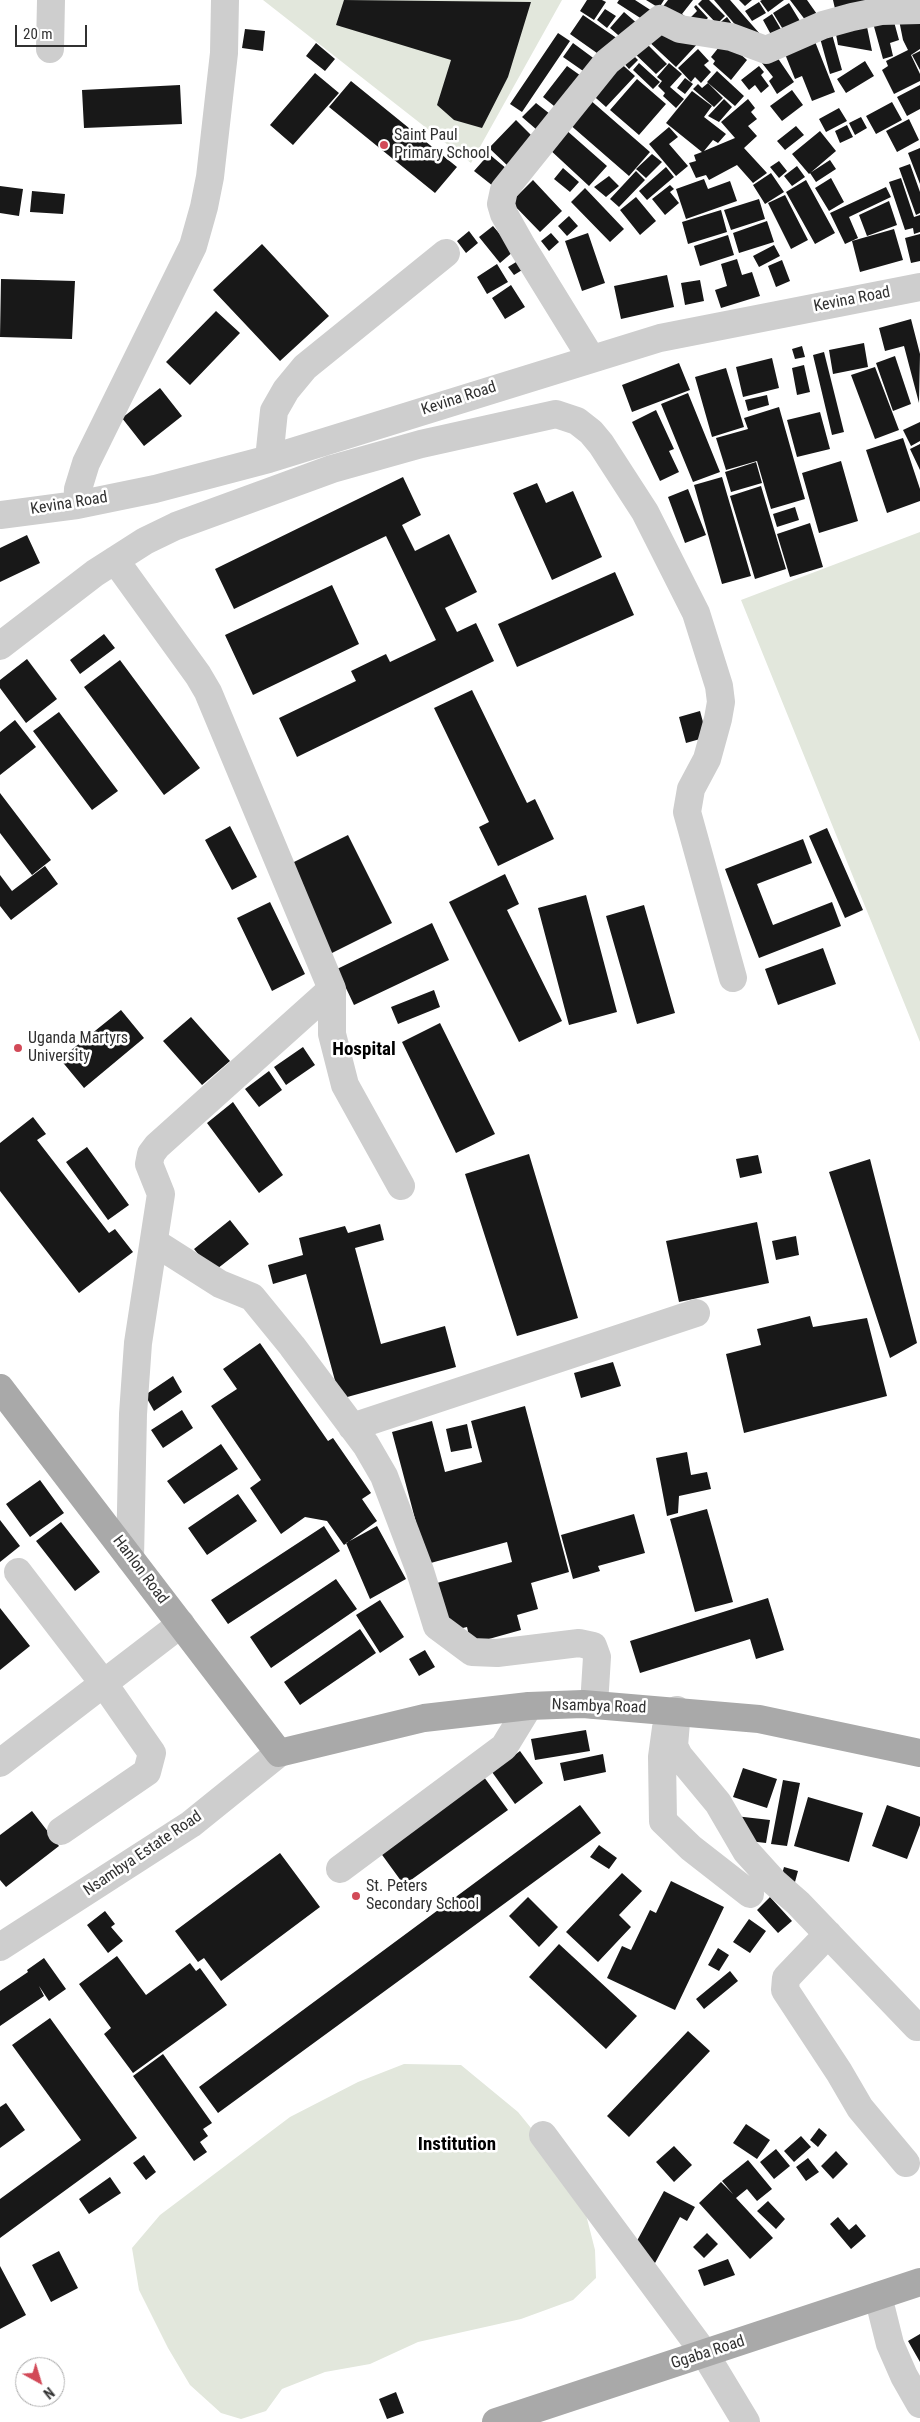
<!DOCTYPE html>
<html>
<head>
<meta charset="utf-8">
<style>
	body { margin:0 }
	#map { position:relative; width:920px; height:2422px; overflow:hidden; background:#fff; font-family:"Roboto Condensed",sans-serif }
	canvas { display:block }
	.north { position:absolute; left:15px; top:2357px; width:50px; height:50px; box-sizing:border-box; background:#fff; border:1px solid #adadad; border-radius:50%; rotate:141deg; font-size:14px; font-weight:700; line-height:20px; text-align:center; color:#313131 }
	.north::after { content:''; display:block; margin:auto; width:18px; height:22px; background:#d24a58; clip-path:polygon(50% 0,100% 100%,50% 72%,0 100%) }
	.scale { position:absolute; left:15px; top:25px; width:72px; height:22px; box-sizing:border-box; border:2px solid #313131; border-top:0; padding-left:6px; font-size:15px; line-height:18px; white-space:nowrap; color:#313131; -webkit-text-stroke:4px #fff; paint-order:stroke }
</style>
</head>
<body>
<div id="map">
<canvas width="920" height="2422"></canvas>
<div class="north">N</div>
<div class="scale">20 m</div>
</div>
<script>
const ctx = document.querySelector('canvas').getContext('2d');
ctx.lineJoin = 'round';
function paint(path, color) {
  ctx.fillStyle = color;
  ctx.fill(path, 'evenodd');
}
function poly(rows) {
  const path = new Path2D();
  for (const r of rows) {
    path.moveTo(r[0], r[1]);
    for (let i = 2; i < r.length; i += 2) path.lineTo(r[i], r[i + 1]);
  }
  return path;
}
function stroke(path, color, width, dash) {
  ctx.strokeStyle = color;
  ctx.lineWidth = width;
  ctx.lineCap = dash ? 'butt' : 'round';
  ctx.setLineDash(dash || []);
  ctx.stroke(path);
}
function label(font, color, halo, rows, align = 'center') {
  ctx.font = font + ' "Roboto Condensed",sans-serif';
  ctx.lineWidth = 5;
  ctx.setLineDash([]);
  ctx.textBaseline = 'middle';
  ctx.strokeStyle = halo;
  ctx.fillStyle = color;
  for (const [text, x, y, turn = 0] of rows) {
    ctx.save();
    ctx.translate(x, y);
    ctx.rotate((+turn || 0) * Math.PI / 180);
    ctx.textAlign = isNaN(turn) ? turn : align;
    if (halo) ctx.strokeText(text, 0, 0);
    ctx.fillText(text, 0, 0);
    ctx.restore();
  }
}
const green = poly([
	[263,0,562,0,471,163],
	[920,532,920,1042,741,600],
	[404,2064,461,2065,518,2112,579,2187,595,2250,596,2278,573,2300,521,2319,418,2342,370,2364,325,2372,282,2389,266,2411,241,2419,221,2413,190,2385,168,2348,139,2290,132,2248,160,2215,290,2117,358,2082]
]);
const building = poly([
	[344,0,531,2,508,77,482,128,454,120,437,105,451,60,336,25],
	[587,0,602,0,606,2,594,20,580,11],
	[619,0,635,0,652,11,645,21,617,3],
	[646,0,664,0,659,8],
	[668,0,693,0,682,14,686,17,661,9],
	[702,0,709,0,725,16,717,24,698,4],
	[714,0,730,0,760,34,750,42],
	[739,0,752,0,745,6],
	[762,0,784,0,768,12,760,1],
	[790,0,807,0,819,17,809,25],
	[833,0,878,0,836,13],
	[759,2,766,13,752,21,745,11],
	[789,3,803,26,787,36,773,13],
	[696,5,708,18,702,23,685,23,697,11,694,7],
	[605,9,616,16,607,28,597,20],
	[624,12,639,25,625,41,610,28],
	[772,14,785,36,775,42,763,20],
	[583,15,618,39,604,58,570,34],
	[727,17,734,27,717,25],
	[920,17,920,49,911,55,920,74,920,81,894,94,882,70,888,66,886,61,908,50,903,40,899,20],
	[893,18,899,40,890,43,893,56,883,59,873,23],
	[866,22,872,51,838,45,835,29],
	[660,23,700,41,676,67,646,39],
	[830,27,842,70,830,74,818,31],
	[245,29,265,31,263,51,242,48],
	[558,33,570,41,522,112,510,104],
	[812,34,835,92,812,101,802,76,795,79,783,49],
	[727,37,739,53,747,60,731,80,713,64,715,61,711,57],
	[643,40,667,64,656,74,632,51],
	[316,43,335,59,325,71,306,56],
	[573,43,596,60,586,73,563,57],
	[698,49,709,61,704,65,711,72,701,83,695,77,691,82,678,68],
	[920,51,920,70,912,55],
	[630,52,638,60,629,69,621,60],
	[775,54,794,82,777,94,769,81,773,77,762,63],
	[616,59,635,76,606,107,587,90],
	[865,61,874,76,846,93,837,79],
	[639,63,660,82,653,89,633,70],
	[669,63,682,74,670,87,684,99,676,108,663,96,665,93,658,86,662,81,657,77],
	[567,66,584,78,559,110,543,97],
	[759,66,764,72,761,75,769,86,761,93,755,85,749,90,741,80],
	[717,71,744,96,735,106,707,82],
	[315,73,339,93,293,145,270,125],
	[685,78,693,84,685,94,677,88],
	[637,79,666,104,639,135,610,110],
	[351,81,457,167,435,193,329,107],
	[708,83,723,98,714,107,693,89,698,84,702,88],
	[180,85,182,124,84,128,82,90],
	[920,85,920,109,907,116,897,97],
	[792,90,803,105,782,121,770,106],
	[692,91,712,106,704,117,726,134,718,143,713,140,704,151,735,138,721,122,748,99,755,108,751,112,757,119,748,126,757,136,744,148,767,173,753,183,737,165,709,180,706,175,696,178,689,163,696,161,694,155,702,152,666,123],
	[589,99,650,152,629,176,568,123],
	[724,99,732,107,719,122,708,116],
	[892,102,902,120,876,134,866,116],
	[536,103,550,114,537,130,522,117],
	[839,108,847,121,826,132,819,119],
	[861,117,867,128,855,135,849,123],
	[909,119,919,140,897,152,886,131],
	[516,120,536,140,509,167,489,148],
	[847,125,853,137,840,143,835,131],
	[796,126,804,135,785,150,777,141],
	[669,127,678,137,669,144,688,166,676,176,649,144],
	[565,129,607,166,589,186,548,148],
	[820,131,836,151,809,174,792,154],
	[920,148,920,184,908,153],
	[489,154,507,169,493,186,474,171],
	[652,154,662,162,646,178,636,169],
	[830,160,836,169,816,182,810,173],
	[779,161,787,171,779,178,770,167],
	[910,164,920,192,920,213,916,215,899,168],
	[797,166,805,177,792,186,784,176],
	[666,167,674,177,647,200,639,191],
	[563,168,579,182,570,192,554,179],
	[636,171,645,180,619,207,610,199],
	[771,173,784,192,765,204,753,185],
	[609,176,619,186,606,197,594,187],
	[831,178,844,202,829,211,815,188],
	[901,178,914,217,920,215,920,232,914,234,913,228,905,230,889,182],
	[704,179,708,189,730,181,737,201,686,219,676,189],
	[533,180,562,211,540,232,511,202],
	[806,180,835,233,815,244,786,192],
	[670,185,674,189,670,192,679,203,665,215,652,199],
	[0,186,23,189,19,216,0,213],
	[886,187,891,197,849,217,858,238,845,244,830,213],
	[585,188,624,229,610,242,571,202],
	[32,191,65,194,63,214,30,212],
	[785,195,808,240,791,249,768,203],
	[636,197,656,221,640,235,620,210],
	[759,199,765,219,731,230,724,210],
	[889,201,897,225,867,236,859,215],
	[721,210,727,232,688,244,682,222],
	[569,216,578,226,567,236,558,226],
	[767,221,774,242,739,253,733,233],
	[493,226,514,251,500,263,479,237],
	[894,229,903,260,860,272,852,241],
	[469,231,478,243,466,253,457,241],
	[551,233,559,242,549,251,541,241],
	[588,233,605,283,582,291,565,241],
	[920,234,920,261,911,263,905,238],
	[728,235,734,255,700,266,694,246],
	[262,244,329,316,280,361,213,290],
	[774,245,780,256,759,267,753,256],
	[521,259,527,267,514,275,508,267],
	[737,259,742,275,752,272,760,296,721,308,715,290,727,286,721,264],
	[782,260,790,281,776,287,768,266],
	[497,264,508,282,487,294,477,277],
	[667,275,674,307,621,319,614,286],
	[1,279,75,281,72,339,0,337],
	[700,280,704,301,685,305,681,283],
	[511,285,525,307,505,319,492,298],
	[216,311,240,333,190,385,166,362],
	[911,319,920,354,919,403,904,346,885,351,879,328],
	[864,343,868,367,833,374,829,350],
	[802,346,805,357,795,359,792,349],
	[824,352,844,432,832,435,813,355],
	[895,356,911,404,893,411,876,363],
	[772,358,779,388,743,397,736,367],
	[679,363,690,390,632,412,622,385],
	[804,365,810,392,797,395,792,368],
	[875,367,899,430,875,439,851,375],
	[726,368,744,427,712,437,695,377],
	[160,388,182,416,144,446,122,418],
	[688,393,720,472,693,482,661,404],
	[767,395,769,405,748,411,745,400],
	[779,407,805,499,771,509,757,461,726,470,716,438,748,429,744,418],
	[656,410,674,449,669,451,679,472,660,481,632,422],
	[820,412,830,449,797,457,787,420],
	[920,422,920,441,911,446,903,430],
	[903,438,920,489,920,501,887,513,866,450],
	[920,444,920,470,910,449],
	[841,461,858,521,819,533,802,473],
	[756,462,762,483,731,492,725,472],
	[403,477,421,515,402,525,415,551,449,534,477,592,445,608,457,632,476,623,494,661,297,757,279,718,356,681,351,671,386,654,390,662,436,640,386,536,234,609,215,569],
	[722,477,751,576,722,584,694,485],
	[537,483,546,503,573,491,602,557,552,580,513,493],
	[761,486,786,569,755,579,730,496],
	[688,489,706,535,685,543,668,497],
	[795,507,799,520,777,527,773,514],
	[810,523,823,567,790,577,777,534],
	[27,535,40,563,0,582,0,548],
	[615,572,634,615,517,667,498,624],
	[332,585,359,644,253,695,225,635],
	[104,634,115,648,80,674,70,660],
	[27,659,57,699,26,723,0,688,0,680],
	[120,660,200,768,164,795,84,687],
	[472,690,527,803,535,799,554,839,498,866,479,827,489,822,434,708],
	[700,711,707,737,686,743,679,717],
	[59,712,118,791,92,810,33,731],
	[15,720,36,747,0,775,0,732],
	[0,793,51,860,32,875,0,833],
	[230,826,257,877,232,890,205,840],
	[827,828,863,910,845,918,809,836],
	[348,835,392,923,330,954,286,866],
	[803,839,812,863,757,884,773,925,832,902,841,926,759,958,725,869],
	[45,866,58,884,11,920,0,906,0,875,12,891],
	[505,874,519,904,507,910,562,1021,519,1042,449,902],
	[586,895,617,1012,569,1025,538,908],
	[270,902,305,974,272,991,237,918],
	[644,905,675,1013,637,1024,606,916],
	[432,923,449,960,354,1005,337,969],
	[823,948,836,984,778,1005,765,969],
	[434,990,440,1007,398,1024,391,1007],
	[121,1010,144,1038,84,1088,60,1059],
	[191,1017,230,1061,202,1085,163,1041],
	[440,1023,495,1134,456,1153,402,1042],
	[303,1047,315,1065,286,1085,274,1067],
	[269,1071,282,1090,259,1107,245,1089],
	[233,1102,283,1175,259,1193,207,1123],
	[33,1117,46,1134,37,1140,109,1233,115,1229,133,1252,79,1293,0,1191,0,1143],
	[87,1147,129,1205,108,1220,66,1162],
	[529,1154,578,1318,517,1336,465,1174],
	[758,1155,762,1173,740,1178,736,1159],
	[870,1159,917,1343,890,1358,829,1172],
	[230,1220,249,1244,213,1272,194,1249],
	[757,1222,769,1283,679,1302,666,1241],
	[380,1224,384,1240,355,1248,381,1344,445,1326,456,1367,340,1399,306,1274,273,1284,268,1265,303,1255,299,1238,345,1226,348,1233],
	[796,1236,799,1255,776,1260,772,1241],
	[810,1316,813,1327,867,1318,887,1396,744,1433,726,1354,761,1345,757,1329],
	[260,1343,328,1441,333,1438,371,1493,362,1499,377,1521,344,1545,327,1521,305,1517,281,1534,250,1488,261,1480,211,1406,237,1389,223,1369],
	[613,1362,621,1386,581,1398,574,1373],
	[173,1376,182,1392,154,1411,145,1395],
	[525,1406,569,1572,531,1583,538,1609,517,1615,521,1630,471,1644,467,1627,450,1631,437,1583,512,1562,507,1542,427,1564,392,1432,432,1421,445,1472,482,1462,471,1421],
	[182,1410,193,1428,163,1448,151,1430],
	[467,1424,472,1448,451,1452,446,1429],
	[221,1444,238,1469,184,1504,167,1481],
	[687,1452,691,1475,707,1472,711,1489,679,1496,678,1513,667,1516,656,1458],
	[40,1480,64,1513,30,1537,6,1504],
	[238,1494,257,1521,207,1555,188,1528],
	[707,1509,733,1602,695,1612,670,1519],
	[634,1514,645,1553,598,1566,600,1571,573,1579,561,1535],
	[0,1520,20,1546,0,1562],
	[61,1522,100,1572,75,1591,36,1541],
	[324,1526,340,1551,228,1624,211,1600],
	[377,1526,406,1579,370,1599,346,1543],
	[336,1579,357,1609,271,1668,250,1637],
	[768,1598,784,1650,756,1659,750,1639,640,1673,630,1641],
	[380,1600,404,1637,380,1653,356,1615],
	[0,1608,30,1646,0,1670],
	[360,1629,376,1653,300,1705,284,1682],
	[425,1650,435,1667,419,1676,409,1659],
	[586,1730,590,1751,535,1760,531,1739],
	[520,1751,543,1783,515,1804,492,1772],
	[603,1754,606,1772,564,1781,560,1763],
	[743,1768,777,1779,767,1808,733,1797],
	[484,1777,508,1810,404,1885,380,1852],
	[783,1780,800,1783,787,1846,771,1844],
	[808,1797,863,1813,849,1862,794,1846],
	[580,1805,601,1833,218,2113,199,2087],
	[887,1805,920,1817,920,1825,907,1859,872,1846],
	[32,1811,59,1846,6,1887,0,1880,0,1835],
	[735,1816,770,1820,766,1843,732,1839],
	[599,1845,617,1858,609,1869,590,1857],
	[280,1853,320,1907,221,1981,204,1958,198,1962,175,1931],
	[784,1867,798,1871,795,1882,781,1878],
	[622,1873,642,1891,619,1915,631,1927,598,1962,566,1932],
	[671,1881,724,1907,675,2010,607,1978,622,1946,631,1950,650,1910,656,1913],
	[528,1897,558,1927,539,1947,509,1916],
	[770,1897,792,1921,778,1933,757,1910],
	[105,1911,115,1924,111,1927,123,1941,108,1953,87,1925],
	[749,1919,766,1931,750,1953,733,1942],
	[559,1944,637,2016,606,2049,529,1977],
	[718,1948,729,1955,719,1971,708,1965],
	[117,1956,146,1995,190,1963,196,1971,200,1968,227,2005,133,2073,104,2034,111,2028,79,1984],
	[44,1958,66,1989,49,2001,39,1986,44,1996,0,2026,0,1991,28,1972,27,1970],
	[730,1971,738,1981,704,2009,696,1999],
	[50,2018,137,2138,0,2238,0,2199,81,2140,12,2045],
	[688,2031,710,2051,629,2137,607,2116],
	[163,2054,212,2123,203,2129,208,2136,200,2142,207,2152,194,2161,133,2076],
	[6,2103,25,2130,0,2148,0,2107],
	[746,2124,770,2140,757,2159,733,2143],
	[819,2128,827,2135,818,2147,810,2140],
	[801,2136,811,2147,794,2162,784,2151],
	[674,2146,692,2165,674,2182,656,2162],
	[776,2149,790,2166,774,2179,760,2162],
	[836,2151,848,2164,833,2179,821,2166],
	[144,2155,156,2172,146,2180,133,2163],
	[808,2158,819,2172,806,2181,796,2167],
	[748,2160,772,2189,757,2201,747,2189,736,2198,773,2238,750,2259,699,2203,721,2182,733,2194,722,2181],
	[110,2177,121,2193,89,2214,79,2199],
	[664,2191,695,2207,687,2221,680,2217,655,2263,632,2250],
	[768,2201,785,2219,776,2229,757,2211],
	[838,2217,849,2230,856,2224,866,2236,851,2249,830,2224],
	[707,2233,718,2244,704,2258,693,2247],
	[59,2251,78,2288,51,2302,32,2265],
	[728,2259,735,2275,704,2286,698,2270],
	[0,2266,26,2315,0,2329],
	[920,2334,920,2362,908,2341],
	[396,2392,404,2413,387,2419,379,2399]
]);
const minor = poly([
	[50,49,51,0],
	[591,358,522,246,504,214,501,204,504,190,607,62,660,19,680,29,731,37,766,50,823,25,852,17,881,11,920,10],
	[269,459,274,411,286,390,305,367,446,253],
	[77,505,78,489,86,463,193,246,204,207,210,177,224,53,225,0],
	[0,515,77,505,155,489,269,459,660,338,920,287],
	[115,560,198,675,208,692,332,989,332,1034,345,1085,401,1186],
	[0,646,95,573,145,541,176,526,332,469,421,444,556,414,577,421,591,432,601,444,645,512,696,613,719,686,721,702,718,719,707,759,691,789,687,812,733,978],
	[154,1242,220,1284,252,1297,292,1346,366,1445,384,1476,420,1571,437,1626,472,1652,497,1653,579,1643,593,1646,597,1657,594,1705],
	[352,1427,696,1313],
	[130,1558,133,1414,138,1343,161,1194,149,1164,151,1154,157,1146,332,989],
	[18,1572,104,1684,152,1753,147,1772,61,1831],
	[677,1710,674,1746,679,1756,718,1803,746,1851,774,1882,798,1903,917,2027],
	[666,1728,662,1757,663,1821,691,1848,750,1894],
	[0,1763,181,1624],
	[340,1869,504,1747,529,1706],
	[828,1934,786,1978,785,1990,839,2072,860,2108,906,2163],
	[0,1947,191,1824,279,1753],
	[543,2135,705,2354,746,2422],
	[878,2296,890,2344,904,2376,920,2404]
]);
const major = poly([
	[0,1388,279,1753,424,1718,529,1706,583,1704,759,1719,920,1753],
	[496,2422,920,2282]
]);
const markers = [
	[384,145,5,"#d24a58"],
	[18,1048,5,"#d24a58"],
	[356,1896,5,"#d24a58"]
];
const poiNames = [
	["Saint Paul",394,136],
	["Primary School",394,154],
	["Uganda Martyrs",28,1039],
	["University",28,1057],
	["St. Peters",366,1887],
	["Secondary School",366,1905]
];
const streetNames = [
	["Kevina Road",852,300,-11],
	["Kevina Road",459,399,-18],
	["Kevina Road",69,504,-9],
	["Hanlon Road",140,1570,53],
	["Nsambya Road",599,1707,2],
	["Nsambya Estate Road",143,1854,-34],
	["Ggaba Road",708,2353,-18]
];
const quarterNames = [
	["Hospital",364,1050],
	["Institution",457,2145]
];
paint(green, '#e2e7dc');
paint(building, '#181818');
stroke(minor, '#cecece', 28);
stroke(major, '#a9a9a9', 28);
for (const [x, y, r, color] of markers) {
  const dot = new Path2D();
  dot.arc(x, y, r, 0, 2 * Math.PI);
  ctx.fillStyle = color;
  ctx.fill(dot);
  stroke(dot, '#fff', 2);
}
label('16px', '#313131', '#fff', poiNames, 'left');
label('16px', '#313131', '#fff', streetNames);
label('bold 19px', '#000', '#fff', quarterNames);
</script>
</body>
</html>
